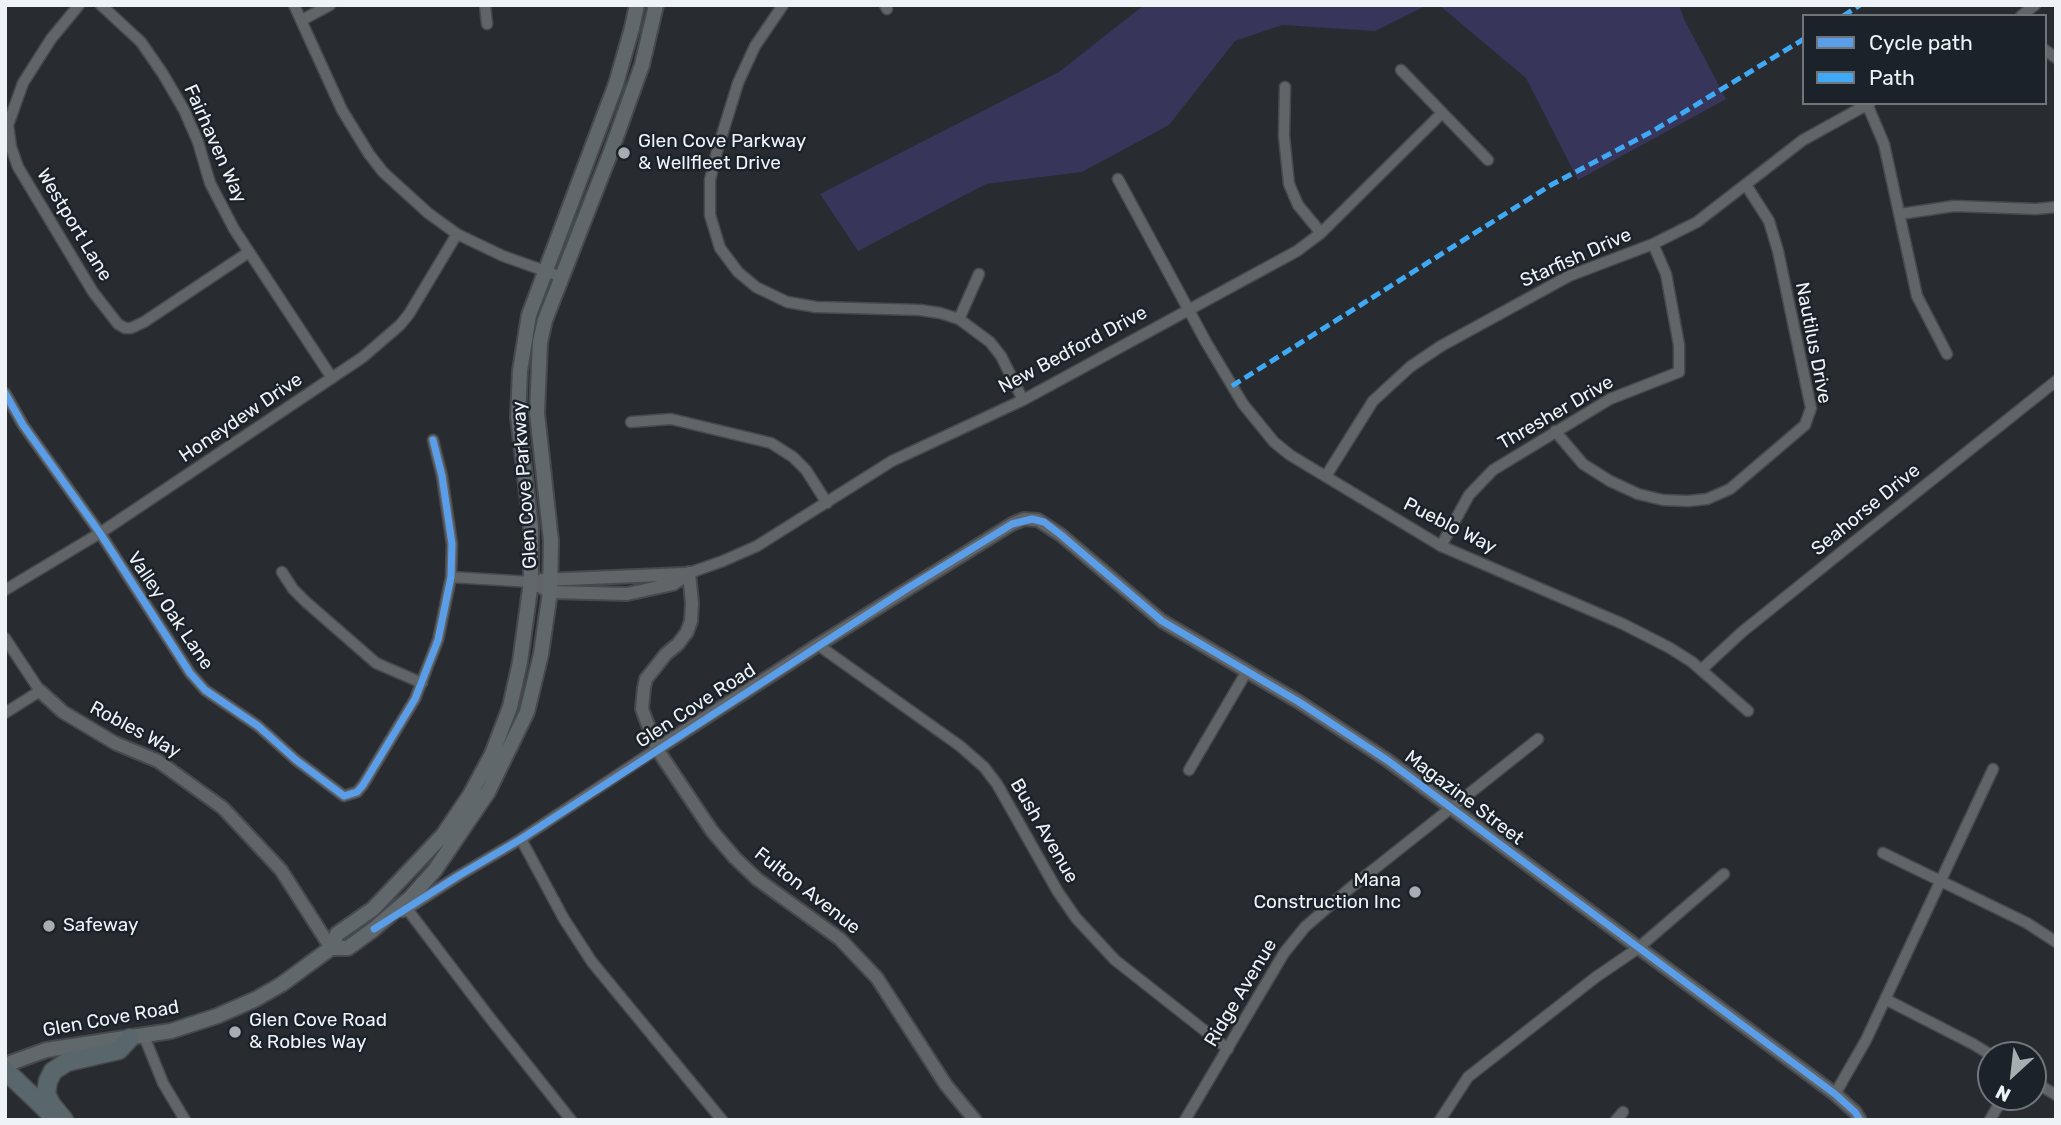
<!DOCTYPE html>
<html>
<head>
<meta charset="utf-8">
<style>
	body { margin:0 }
	#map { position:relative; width:2061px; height:1125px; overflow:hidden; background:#282c30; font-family:Rubik,sans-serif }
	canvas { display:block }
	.frame { position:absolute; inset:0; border:7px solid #edf3f7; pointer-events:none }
	.legend { position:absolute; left:1802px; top:14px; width:245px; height:91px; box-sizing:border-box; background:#1b2229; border:2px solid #6f767b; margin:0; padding:9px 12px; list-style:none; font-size:21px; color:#edf3f7 }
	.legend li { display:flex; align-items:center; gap:14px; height:35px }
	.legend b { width:35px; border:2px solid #6f767b }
	.north { position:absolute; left:1977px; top:1041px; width:70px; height:70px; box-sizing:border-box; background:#1b2229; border:2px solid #6f767b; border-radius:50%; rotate:207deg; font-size:19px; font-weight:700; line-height:28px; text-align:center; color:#edf3f7 }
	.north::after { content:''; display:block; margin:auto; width:24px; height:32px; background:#a8adb1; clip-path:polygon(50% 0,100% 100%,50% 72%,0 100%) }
</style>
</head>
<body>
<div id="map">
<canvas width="2061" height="1125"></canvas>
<div class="frame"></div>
<ul class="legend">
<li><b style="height:9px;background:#5a9eea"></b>Cycle path</li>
<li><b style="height:9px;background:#3fa9f5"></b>Path</li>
</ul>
<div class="north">N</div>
</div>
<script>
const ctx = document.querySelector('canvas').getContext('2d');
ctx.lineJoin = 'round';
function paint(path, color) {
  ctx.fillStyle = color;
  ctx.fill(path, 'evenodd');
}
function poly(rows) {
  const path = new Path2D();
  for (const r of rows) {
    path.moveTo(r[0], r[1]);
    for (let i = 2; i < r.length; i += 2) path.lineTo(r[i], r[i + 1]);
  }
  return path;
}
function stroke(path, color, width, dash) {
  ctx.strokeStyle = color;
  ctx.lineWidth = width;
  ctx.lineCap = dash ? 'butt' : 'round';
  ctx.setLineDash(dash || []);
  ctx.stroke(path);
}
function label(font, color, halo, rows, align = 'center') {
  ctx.font = font + ' Rubik,sans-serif';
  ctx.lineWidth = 5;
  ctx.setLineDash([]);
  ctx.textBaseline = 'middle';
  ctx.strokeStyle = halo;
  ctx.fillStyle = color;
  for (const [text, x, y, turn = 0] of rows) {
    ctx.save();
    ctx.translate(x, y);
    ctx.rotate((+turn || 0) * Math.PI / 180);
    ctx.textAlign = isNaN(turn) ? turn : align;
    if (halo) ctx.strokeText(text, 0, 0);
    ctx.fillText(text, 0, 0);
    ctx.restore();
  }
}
const green = poly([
	[1144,5,1427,5,1375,31,1282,25,1235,41,1169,125,1082,172,986,184,858,251,820,194,1059,72],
	[1439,5,1679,5,1684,19,1726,99,1578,180,1526,78]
]);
const minor = poly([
	[79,5,51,39,23,83,8,125,11,147,18,167,93,292,118,324,125,328,131,328,144,322,249,252],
	[101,5,141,42,163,74,184,110,198,142,210,183,234,229,332,378],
	[294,5,342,110,369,154,383,172,428,213,457,234,503,256,562,277],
	[485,5,487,24],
	[783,5,755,46,738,83,717,151,710,180,710,215,720,248,738,272,756,287,787,302,816,307,920,310,940,313,959,319,990,342,1001,356,1023,400],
	[885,5,887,9],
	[2021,16,2035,5],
	[302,20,330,5],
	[2045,50,2056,58],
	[1401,70,1488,160],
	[1285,87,1284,136,1289,184,1298,205,1321,233],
	[1867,104,1884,144,1917,296,1947,354],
	[1118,179,1206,342,1243,404,1274,442,1290,455,1441,546,1623,624,1670,648,1692,662,1748,711],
	[1900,214,1954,206,2036,209,2056,207],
	[959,319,979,274],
	[5,393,23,425,100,533,190,673,205,690,258,726,296,760,344,796,357,792,363,785,415,699,438,640,451,577,452,544,442,476,433,440],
	[631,422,671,419,771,443,793,457,806,470,827,503],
	[1555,431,1583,464,1610,481,1638,494,1663,500,1688,501,1707,499,1730,489,1805,425,1811,408,1778,251,1769,221,1746,185],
	[1326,476,1373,401,1410,367,1441,346,1569,276,1653,244,1697,222,1803,140,1870,103],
	[1441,546,1469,495,1493,470,1610,399,1679,372,1679,345,1666,274,1653,244],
	[282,572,293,589,306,602,376,663,422,683],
	[689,573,723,561,757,546,892,461,1023,400,1297,251,1321,233,1442,113],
	[451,577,531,582],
	[5,590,100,533,363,357,400,325,409,314,457,234],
	[5,638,40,691,5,713],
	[818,645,960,746,984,767,997,784,1058,892,1076,918,1115,960,1228,1049],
	[1701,670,1742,632,1849,546,2056,381],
	[1189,770,1247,671],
	[521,839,564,919,592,962,722,1120],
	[1883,853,2027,923,2056,942],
	[407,909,490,1018,571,1120],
	[402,912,458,876,521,839,657,749],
	[1885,999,1973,1044,1991,1055],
	[144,1036,163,1083,185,1120],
	[2033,1081,2056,1095],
	[1835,1094,1866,1040,1993,769],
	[1185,1120,1284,953,1305,927,1349,889,1538,739],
	[1440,1120,1468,1077,1596,977,1637,949,1724,874],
	[1616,1120,1623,1112],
	[1990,1120,2003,1097]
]);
const tertiary = poly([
	[689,573,692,603,691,621,687,632,678,644,666,654,646,679,644,688,642,709,657,749,712,831,735,858,757,879,840,939,877,978,946,1085,975,1120],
	[542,580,684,574],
	[531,582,550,592,627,594,673,584,689,573],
	[40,691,63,712,115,743,158,761,223,808,281,870,331,948],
	[657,749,818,645,1012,524,1024,519,1038,520,1061,535,1162,621,1299,702,1387,760,1835,1094,1855,1112,1860,1120]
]);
const secondary = poly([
	[331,948,348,948,374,929,411,897,435,870,488,792,527,712,541,654,550,592,551,541,537,413,540,342,545,320,610,154,642,65,656,5],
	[5,1065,46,1050,171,1031,217,1016,256,999,282,984,331,948,337,934,373,909,443,835,470,795,492,754,510,707,520,662,531,582,531,527,518,417,520,371,529,315,616,84,632,28,637,5]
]);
const motorway = poly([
	[5,1070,52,1115],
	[64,1120,51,1104,46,1094,48,1081,53,1071,67,1062,119,1050,130,1038]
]);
const quiet = poly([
	[1843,16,1860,5],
	[1232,386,1551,185,1653,131,1804,39]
]);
const cycleway = poly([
	[5,393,23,425,100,533,190,673,205,690,258,726,296,760,344,796,357,792,363,785,415,699,438,640,451,577,452,544,442,476,433,440],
	[374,929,458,876,521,839,908,588,1012,524,1032,519,1044,522,1061,535,1162,621,1299,702,1387,760,1835,1094,1855,1112,1860,1120]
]);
const markers = [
	[624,153,7,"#a8adb1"],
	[1415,892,7,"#a8adb1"],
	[49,926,7,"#a8adb1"],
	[235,1032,7,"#a8adb1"]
];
const poiNames = [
	["Glen Cove Parkway",638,142],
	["& Wellfleet Drive",638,164],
	["Mana",1401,881,"right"],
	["Construction Inc",1401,903,"right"],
	["Safeway",63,926],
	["Glen Cove Road",249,1021],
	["& Robles Way",249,1043]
];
const streetNames = [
	["Fairhaven Way",215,144,66],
	["Westport Lane",74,225,59],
	["Starfish Drive",1576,258,-24],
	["Nautilus Drive",1813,343,79],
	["New Bedford Drive",1073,350,-28],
	["Thresher Drive",1556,413,-30],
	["Honeydew Drive",241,418,-34],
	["Glen Cove Parkway",525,485,-94],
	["Seahorse Drive",1866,510,-39],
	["Pueblo Way",1450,526,27],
	["Valley Oak Lane",170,611,56],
	["Glen Cove Road",696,706,-33],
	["Robles Way",135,730,28],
	["Magazine Street",1464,798,37],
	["Bush Avenue",1044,831,60],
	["Fulton Avenue",807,891,38],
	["Ridge Avenue",1241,993,-59],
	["Glen Cove Road",111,1019,-10]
];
paint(green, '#37355a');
stroke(minor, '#46494d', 13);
stroke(tertiary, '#46494d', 16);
stroke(secondary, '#46494d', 18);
stroke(motorway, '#46494d', 21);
stroke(minor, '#626567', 10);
stroke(tertiary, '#626567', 12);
stroke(secondary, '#61686c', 14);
stroke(motorway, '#59666c', 18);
stroke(quiet, '#3fa9f5', 5, [10, 5]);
stroke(cycleway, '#5a9eea', 7);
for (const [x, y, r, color] of markers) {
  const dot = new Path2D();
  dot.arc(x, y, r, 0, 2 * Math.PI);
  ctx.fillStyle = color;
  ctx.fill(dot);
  stroke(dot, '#1b2229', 2.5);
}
label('19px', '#edf3f7', '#1b2229', poiNames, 'left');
label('19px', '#edf3f7', '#1b2229', streetNames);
</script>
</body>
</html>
